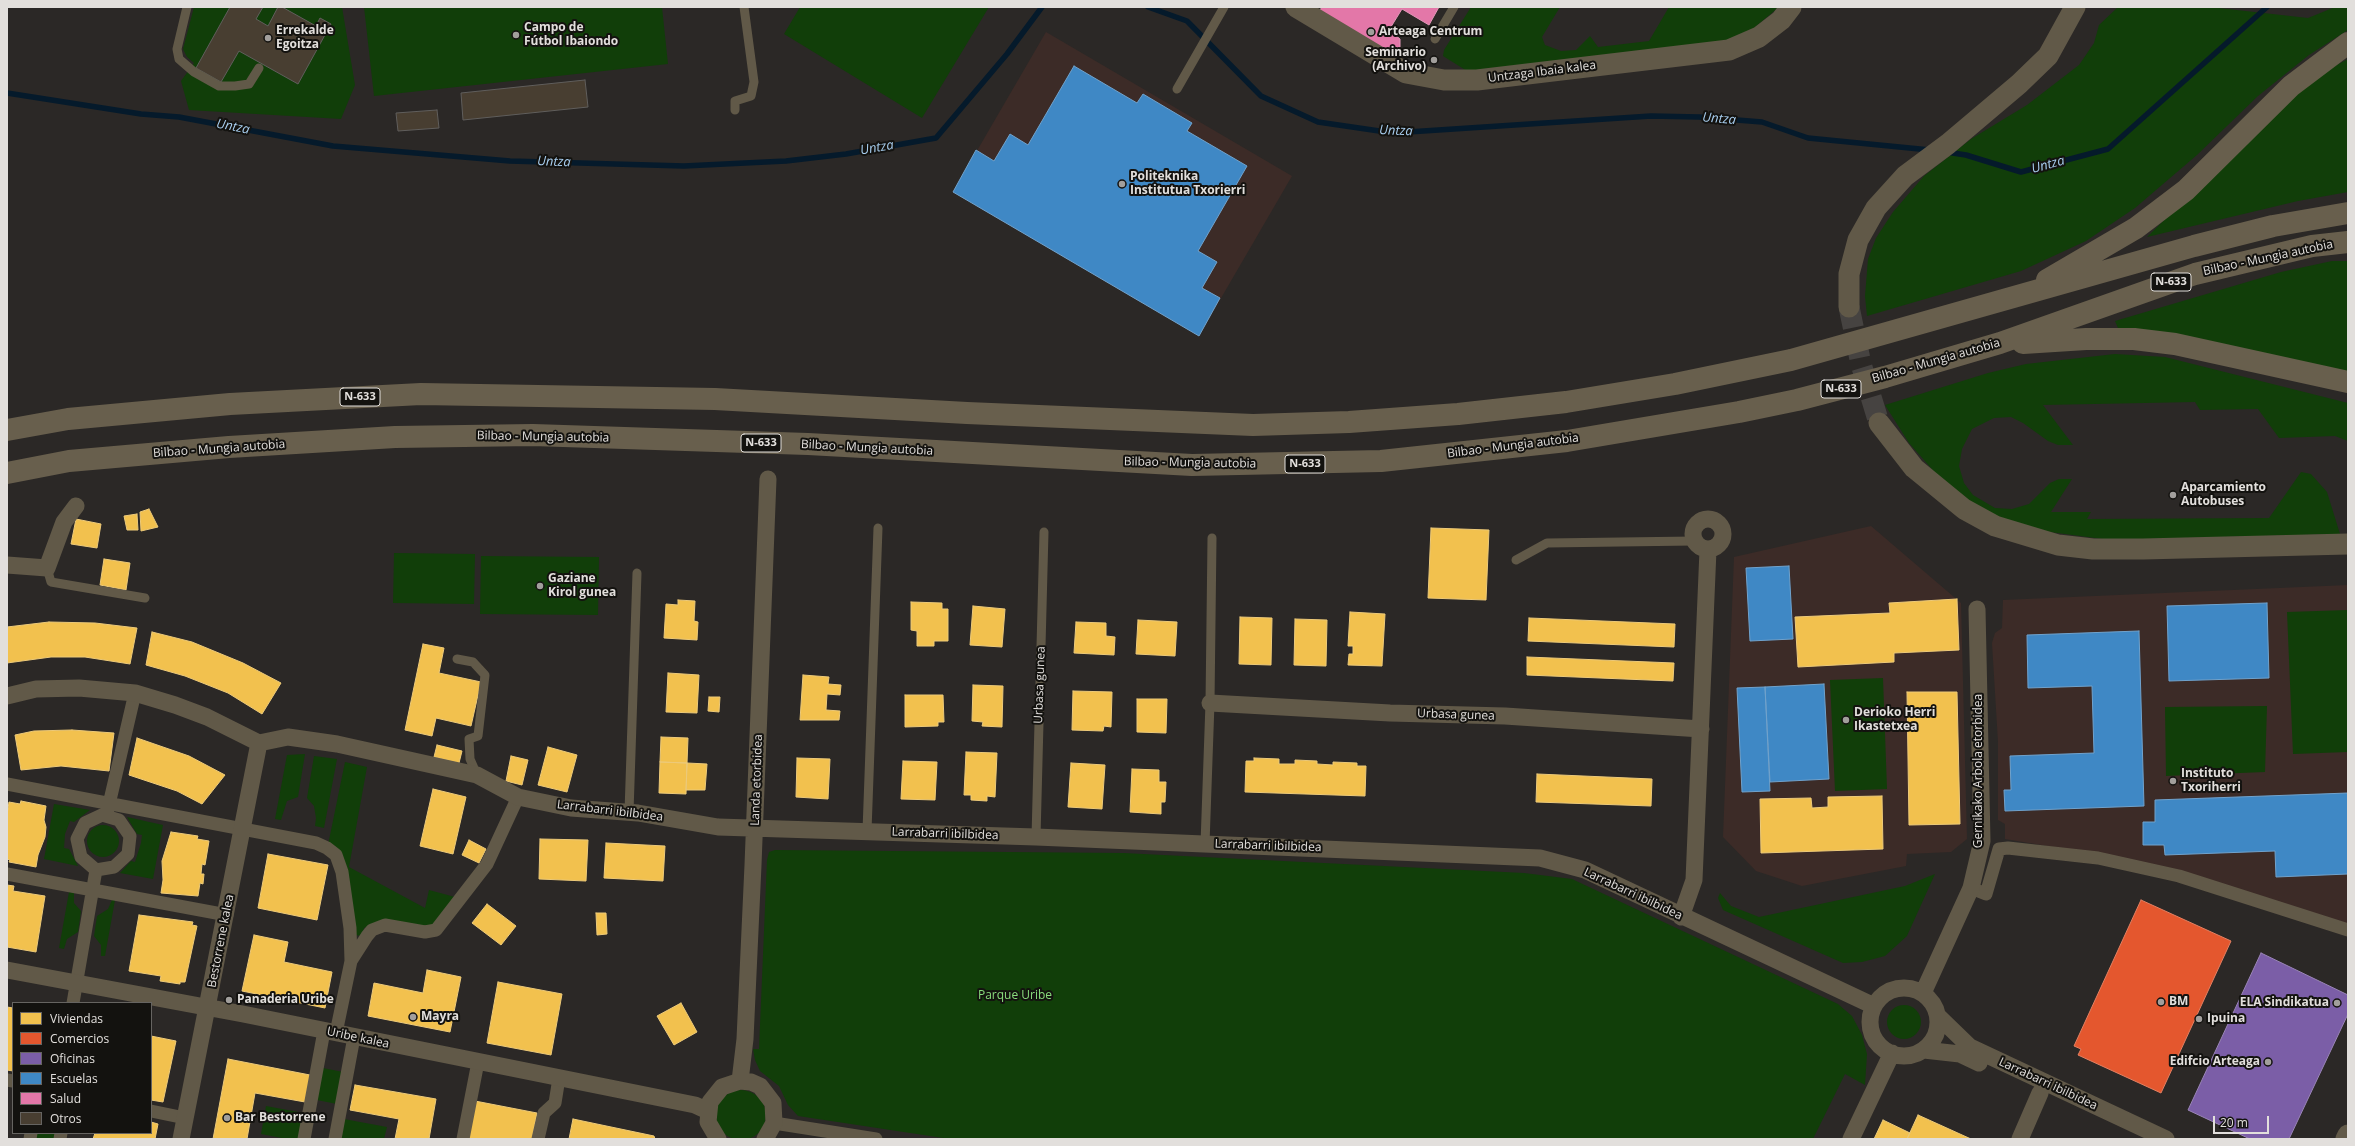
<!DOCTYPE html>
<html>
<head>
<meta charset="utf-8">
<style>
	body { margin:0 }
	#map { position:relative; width:2355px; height:1146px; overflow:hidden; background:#2b2826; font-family:"Open Sans",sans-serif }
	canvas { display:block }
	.frame { position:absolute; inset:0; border:8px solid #e2dfdc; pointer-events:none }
	.legend { position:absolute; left:12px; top:1002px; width:140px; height:132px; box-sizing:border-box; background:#13120f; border:1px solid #666461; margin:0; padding:5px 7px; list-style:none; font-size:12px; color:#e2dfdc }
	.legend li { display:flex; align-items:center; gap:8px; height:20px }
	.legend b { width:20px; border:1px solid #666461 }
	.scale { position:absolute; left:2213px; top:1116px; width:56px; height:18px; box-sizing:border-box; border:2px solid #e2dfdc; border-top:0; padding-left:5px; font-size:12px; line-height:14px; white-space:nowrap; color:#e2dfdc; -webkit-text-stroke:3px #13120f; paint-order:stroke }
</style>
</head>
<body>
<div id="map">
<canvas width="2355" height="1146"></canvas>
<div class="frame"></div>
<ul class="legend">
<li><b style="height:11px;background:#f2c14e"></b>Viviendas</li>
<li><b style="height:11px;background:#e4572e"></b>Comercios</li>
<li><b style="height:11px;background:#7b5ea7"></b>Oficinas</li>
<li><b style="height:11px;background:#3f88c5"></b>Escuelas</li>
<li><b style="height:11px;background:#e377a8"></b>Salud</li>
<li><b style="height:11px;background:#483e31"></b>Otros</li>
</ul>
<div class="scale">20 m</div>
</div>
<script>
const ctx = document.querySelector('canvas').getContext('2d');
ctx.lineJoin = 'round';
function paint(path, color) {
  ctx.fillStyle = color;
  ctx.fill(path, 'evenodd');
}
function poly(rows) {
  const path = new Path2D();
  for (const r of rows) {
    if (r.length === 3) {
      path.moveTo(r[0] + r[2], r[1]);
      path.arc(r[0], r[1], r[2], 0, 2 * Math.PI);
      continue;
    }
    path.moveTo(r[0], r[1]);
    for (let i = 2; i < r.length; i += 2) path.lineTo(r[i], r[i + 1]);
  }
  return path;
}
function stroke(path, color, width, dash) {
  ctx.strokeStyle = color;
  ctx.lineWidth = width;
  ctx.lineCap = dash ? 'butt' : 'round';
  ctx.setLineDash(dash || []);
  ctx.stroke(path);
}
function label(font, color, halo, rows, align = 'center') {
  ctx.font = font + ' "Open Sans",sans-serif';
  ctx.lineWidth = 4;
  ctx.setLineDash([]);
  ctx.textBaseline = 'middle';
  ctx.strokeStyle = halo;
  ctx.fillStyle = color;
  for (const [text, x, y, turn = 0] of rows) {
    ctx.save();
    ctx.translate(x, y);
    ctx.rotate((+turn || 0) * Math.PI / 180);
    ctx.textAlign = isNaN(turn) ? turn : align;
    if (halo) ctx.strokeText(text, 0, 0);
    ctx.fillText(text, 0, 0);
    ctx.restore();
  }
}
const education = poly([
	[1046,32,1292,176,1199,336,953,192],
	[1871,526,1961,603,1967,839,1951,852,1907,854,1906,866,1802,886,1756,871,1723,837,1734,557],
	[2348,585,2348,924,2126,859,2005,839,2005,824,1998,820,1998,742,1992,643,1995,633,2002,628,2003,600]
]);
const green = poly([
	[194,7,342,7,355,85,341,119,189,110,181,81,194,63,187,57,183,49],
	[364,7,662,7,668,64,374,96],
	[800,7,989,7,922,118,784,34],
	[1471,7,1560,7,1542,37,1545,45,1561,51,1576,50,1590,36,1598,47,1649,41,1669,7,1779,7,1754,28,1724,42,1467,71,1443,56,1444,50],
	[2118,7,2210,7,2308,18,2335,7,2348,7,2348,30,2309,55,2258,96,2197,155,2135,208,2086,241,2021,271,1867,316,1865,296,1868,259,1876,238,1893,212,1924,176,1971,139,2027,105,2079,65,2094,43,2099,25],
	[2348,59,2348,192,2298,201,2147,237,2293,93,2329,69],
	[2332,261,2348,261,2348,374,2118,328,2115,321,2281,272],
	[2115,354,2165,357,2348,403,2348,441,2335,436,2279,438,2258,409,2200,410,2195,402,2043,405,2073,445,2058,445,2048,441,2023,423,2011,417,1994,418,1972,429,1962,449,1959,466,1964,483,1973,495,1995,508,2012,509,2029,504,2050,483,2059,479,2072,479,2051,512,2091,512,2087,519,2269,518,2301,472,2311,474,2327,492,2340,534,2110,540,2035,530,1994,516,1966,500,1938,476,1909,443,1885,405,1988,373,2026,364],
	[394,553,475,554,474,604,393,603],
	[481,556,599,557,598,615,480,614],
	[2348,610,2348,752,2293,754,2287,612],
	[1883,678,1887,789,1835,791,1830,680],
	[2267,706,2265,772,2166,776,2165,707],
	[305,754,298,797,287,801,281,820,275,819,287,755],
	[314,756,337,759,324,828,315,826,316,818,314,806,307,798],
	[345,762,367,767,349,867,425,908,429,890,455,897,436,924,425,928,382,921,364,928,362,936,355,935,328,845],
	[54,804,90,810,74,822,70,821,65,834,64,848,69,849,78,866,44,859],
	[127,817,163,825,153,879,120,873,131,861,135,862,141,843,142,835,137,834],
	[103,841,16],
	[775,850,1123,853,1524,873,1572,879,1838,1004,1852,1016,1862,1035,1867,1054,1865,1085,1845,1074,1813,1139,950,1139,798,1116,788,1105,779,1086,760,1071,755,1060,753,1049,759,1049,767,860,769,852],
	[1935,874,1907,936,1885,956,1862,962,1843,963,1723,910,1718,898,1720,893,1731,906,1759,917,1905,886],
	[69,892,74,893,74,903,81,911,78,932,67,939,64,949,59,948],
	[112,900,115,900,105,956,101,956,101,945,94,936,97,916,108,909],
	[1904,1022,17],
	[323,1068,343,1072,337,1104,317,1100],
	[741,1115,25],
	[266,1106,309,1114,304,1139,287,1139,261,1134],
	[344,1119,387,1127,384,1139,341,1139],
	[35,1133,57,1133,55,1139,34,1139]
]);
const homes = poly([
	[149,509,158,527,141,531,140,512,149,509],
	[137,514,138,530,127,530,124,516,137,514],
	[76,519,101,524,97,548,71,544,76,519],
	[1431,528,1489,530,1486,600,1428,598,1431,528],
	[104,559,130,563,126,590,100,585,104,559],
	[1957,599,1959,650,1894,653,1894,662,1798,667,1795,617,1890,613,1889,603,1957,599],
	[678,600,695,601,694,621,698,622,697,640,664,638,666,604,678,605,678,600],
	[911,602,942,603,942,609,948,609,948,641,934,641,934,646,917,646,917,631,911,630,911,602],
	[973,606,1005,609,1002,647,970,645,973,606],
	[1350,612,1385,614,1382,666,1348,665,1349,654,1353,654,1353,646,1348,646,1350,612],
	[1240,617,1272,618,1271,665,1239,664,1240,617],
	[1529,618,1675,624,1674,647,1528,641,1529,618],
	[1295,619,1327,620,1326,666,1294,665,1295,619],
	[1138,620,1177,622,1175,656,1136,654,1138,620],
	[49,622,95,623,137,628,130,664,85,657,51,657,7,663,7,627,49,622],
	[1076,622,1106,623,1106,636,1115,637,1114,655,1074,653,1076,622],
	[152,632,192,642,243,663,281,683,262,714,228,693,185,676,146,665,152,632],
	[423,644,444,648,439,673,481,682,471,726,436,718,432,736,405,730,423,644],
	[1527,657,1674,663,1673,681,1527,675,1527,657],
	[668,673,699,675,697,713,666,712,668,673],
	[803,675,829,677,828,684,841,685,840,695,827,694,826,710,840,711,839,720,800,720,803,675],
	[973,685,1003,686,1002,727,982,726,983,722,972,721,973,685],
	[1073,691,1112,692,1111,727,1104,726,1103,731,1072,730,1073,691],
	[1907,692,1957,692,1960,824,1909,825,1907,692],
	[905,695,943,695,944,722,938,722,938,726,905,727,905,695],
	[709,697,720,697,719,712,708,711,709,697],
	[1137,699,1167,699,1166,733,1137,732,1137,699],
	[72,730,114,733,109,771,61,766,21,770,15,735,34,731,72,730],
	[661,737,688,738,687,763,660,762,661,737],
	[137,738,189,756,225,775,202,804,177,791,129,775,137,738],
	[437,745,462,751,459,763,434,757,437,745],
	[548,747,577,755,567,792,538,785,548,747],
	[966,752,997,753,995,797,987,796,987,801,971,800,971,795,964,795,966,752],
	[511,756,528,760,522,785,506,781,511,756],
	[797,758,830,759,828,799,796,797,797,758],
	[1254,758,1279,759,1279,764,1295,764,1295,760,1317,761,1317,764,1333,765,1333,762,1357,763,1357,766,1366,766,1365,796,1245,792,1246,761,1254,761,1254,758],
	[903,761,937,762,935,800,901,799,903,761],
	[660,762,687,763,686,794,659,793,660,762],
	[687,763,707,764,705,790,686,790,687,763],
	[1071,763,1105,765,1102,809,1068,807,1071,763],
	[1132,769,1159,770,1159,782,1166,782,1165,802,1161,802,1161,814,1130,812,1132,769],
	[1537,774,1652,779,1651,806,1536,802,1537,774],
	[433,789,466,797,453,854,420,846,433,789],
	[1882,796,1883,849,1761,853,1760,799,1811,798,1812,808,1828,807,1828,797,1882,796],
	[21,801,46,806,44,820,46,827,45,837,38,855,36,867,9,862,10,860,7,859,7,815,9,802,20,804,21,801],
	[171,832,198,836,197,839,209,841,205,865,202,864,201,874,204,874,203,884,200,883,198,896,161,893,163,880,162,861,171,832],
	[540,839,588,840,586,881,539,879,540,839],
	[469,840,486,849,479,863,462,855,469,840],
	[606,843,665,846,663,881,604,878,606,843],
	[268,854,328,865,317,920,258,908,268,854],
	[7,885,14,886,13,891,45,896,36,952,7,947,7,885],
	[487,904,516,926,501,945,472,923,487,904],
	[596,913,606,913,607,934,597,935,596,913],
	[139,915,193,922,192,925,197,926,185,982,180,982,180,984,160,981,161,976,129,971,139,915],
	[254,935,288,942,284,962,332,972,325,1008,242,991,254,935],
	[427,970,461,977,450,1032,368,1016,374,983,423,993,427,970],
	[498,982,562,994,551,1055,487,1043,498,982],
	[681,1003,697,1032,674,1045,657,1016,681,1003],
	[7,1007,13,1008,13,1071,7,1070,7,1007],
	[151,1036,176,1041,163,1102,151,1100,151,1036],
	[228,1059,310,1075,305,1102,255,1093,247,1139,213,1139,228,1059],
	[355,1085,436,1099,429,1139,395,1139,399,1119,350,1110,355,1085],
	[475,1101,537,1113,532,1139,468,1139,475,1101],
	[1918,1115,1971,1139,1907,1139,1918,1115],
	[573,1119,654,1136,655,1139,569,1139,573,1119],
	[1883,1120,1910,1133,1907,1139,1874,1139,1883,1120],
	[151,1122,158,1124,155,1139,93,1139,95,1133,151,1133,151,1122]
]);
const shops = poly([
	[2141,900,2231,941,2161,1093,2078,1055,2081,1049,2074,1046,2141,900]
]);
const offices = poly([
	[2261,953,2348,995,2348,1014,2289,1139,2250,1139,2188,1110,2261,953]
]);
const schools = poly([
	[1074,66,1137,103,1143,94,1192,123,1187,131,1247,166,1198,251,1217,262,1202,288,1220,298,1199,336,953,192,976,150,994,161,1010,134,1028,145,1074,66],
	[1789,566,1793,639,1750,641,1746,568,1789,566],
	[2267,603,2269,678,2169,681,2167,606,2267,603],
	[2139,631,2144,806,2005,811,2004,790,2011,790,2010,756,2094,753,2092,686,2028,688,2027,635,2139,631],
	[1824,684,1829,779,1770,782,1765,687,1824,684],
	[1765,687,1770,791,1742,792,1737,688,1765,687],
	[2348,793,2348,874,2276,877,2275,851,2165,855,2164,845,2143,845,2143,822,2155,822,2155,800,2348,793]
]);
const health = poly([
	[1322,7,1439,7,1429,25,1402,9,1389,30,1400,39,1400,47,1394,54,1318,13,1322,7]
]);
const stream = poly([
	[1148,7,1187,21,1261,96,1318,122,1393,133,1651,116,1699,117,1762,122,1808,138,1930,150],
	[7,93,141,114,179,117,333,146,510,161,684,166,786,161,846,154,936,138,1007,54,1042,7],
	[1946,152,1966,155,2021,172,2108,149,2267,7]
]);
const building = poly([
	[230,7,263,7,256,19,268,26,278,7,282,7,316,26,320,18,331,24,298,84,239,51,221,82,196,68,230,7],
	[585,80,588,107,463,120,461,93,585,80],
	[437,110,439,128,398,131,396,113,437,110]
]);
const tertiaryTunnel = poly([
	[1849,307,1861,364,1879,423]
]);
const service = poly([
	[187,7,177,49,179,59,194,72,219,86,235,86,249,84,259,68],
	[1435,39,1454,7],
	[1177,89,1224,7],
	[735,110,735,101,751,96,754,82,744,7],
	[1516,560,1547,543,1694,541],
	[47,568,51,582,145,598],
	[457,659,473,662,485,675,478,736,469,739,470,759,477,775],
	[629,812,637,573],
	[867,831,878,528],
	[1036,837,1044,532],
	[1205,844,1210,703,1212,538]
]);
const pedestrian = poly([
	[7,784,316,843,327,848,336,855,342,872,350,928,351,961],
	[107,813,135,693],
	[102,815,119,820,130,836,128,854,114,867,96,870,81,857,77,839,85,823,102,815],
	[7,874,227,915],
	[1971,888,1986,894,1999,849,2008,848,2098,858,2179,876,2348,930],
	[73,1003,96,870],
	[336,1033,351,961,367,936,372,930,385,925,425,932,436,930,487,864,518,797],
	[7,1080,13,1081],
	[151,1111,185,1118],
	[774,1123,876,1139],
	[30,1139,31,1133],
	[60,1139,61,1133],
	[304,1139,324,1031],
	[335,1139,354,1037],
	[463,1139,478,1062],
	[538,1139,544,1113,555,1103,559,1078]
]);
const minor = poly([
	[1708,534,15],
	[7,565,47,568,64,522,76,506],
	[7,696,36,689,79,688,135,693,175,705,207,717,259,743,288,737,337,744,477,775,518,797,571,808,638,813,718,827,1036,837,1540,858,1585,870,1874,1006],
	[1210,703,1390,713,1505,716,1701,729],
	[1681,917,1694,880,1708,550],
	[7,970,243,1014,695,1105,708,1111],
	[1904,1022,34],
	[1923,993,1971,888,1982,841,1977,609],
	[1938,1016,1970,1047,2166,1139],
	[1924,1050,1960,1054,1979,1063],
	[740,1081,745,1039,753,865,768,479],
	[181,1139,259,743],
	[718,1139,708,1122,710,1102,722,1087,740,1081,751,1082,760,1086,773,1103,774,1123,765,1139],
	[1851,1139,1892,1053],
	[2020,1139,2040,1093]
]);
const tertiary = poly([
	[1296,7,1406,73,1444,80,1477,80,1729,50,1759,37,1781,20,1791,7],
	[1849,307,1849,274,1858,240,1876,208,1905,176,1948,144,2019,84,2048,56,2075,7],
	[1879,423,1914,468,1964,509,1995,526,2058,545,2093,549,2143,549,2348,544],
	[2346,1139,2348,1135]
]);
const motorway = poly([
	[2047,280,2136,228,2186,190,2291,86,2348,43],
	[2023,343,2086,339,2134,339,2175,344,2348,382],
	[7,430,68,419,230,404,421,394,715,399,967,413,1253,425,1349,422,1458,414,1566,402,1675,384,1791,360,2194,246,2273,226,2348,213],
	[7,473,69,461,229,447,395,437,533,435,808,444,1192,465,1381,461,1567,441,1739,412,1797,400,1885,377,2000,343,2195,274,2312,246,2348,242]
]);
const markers = [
	[1371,32,4,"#a29f9c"],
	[516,35,4,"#a29f9c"],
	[268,38,4,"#a29f9c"],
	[1434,60,4,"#a29f9c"],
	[1122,184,4,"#a29f9c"],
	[2173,495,4,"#a29f9c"],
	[540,586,4,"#a29f9c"],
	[1846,720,4,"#a29f9c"],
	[2173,781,4,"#a29f9c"],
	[229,1000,4,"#a29f9c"],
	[2161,1002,4,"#a29f9c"],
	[2337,1003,4,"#a29f9c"],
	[413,1017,4,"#a29f9c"],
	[2199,1019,4,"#a29f9c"],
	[2268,1062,4,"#a29f9c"],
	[227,1118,4,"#a29f9c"]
];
const shields = [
	[2171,282,40],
	[1841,389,40],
	[360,397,40],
	[761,443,40],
	[1305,464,40]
];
const shieldNames = [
	["N-633",2171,282],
	["N-633",1841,389],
	["N-633",360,397],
	["N-633",761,443],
	["N-633",1305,464]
];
const poiNames = [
	["Campo de",524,28],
	["Fútbol Ibaiondo",524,42],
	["Errekalde",276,31],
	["Egoitza",276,45],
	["Arteaga Centrum",1379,32],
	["Seminario",1426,53,"right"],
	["(Archivo)",1426,67,"right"],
	["Politeknika",1130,177],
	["Institutua Txorierri",1130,191],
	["Aparcamiento",2181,488],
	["Autobuses",2181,502],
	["Gaziane",548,579],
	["Kirol gunea",548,593],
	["Derioko Herri",1854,713],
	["Ikastetxea",1854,727],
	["Instituto",2181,774],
	["Txoriherri",2181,788],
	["Panaderia Uribe",237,1000],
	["BM",2169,1002],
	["ELA Sindikatua",2329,1003,"right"],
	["Mayra",421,1017],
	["Ipuina",2207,1019],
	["Edifcio Arteaga",2260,1062,"right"],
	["Bar Bestorrene",235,1118]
];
const streetNames = [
	["Untzaga Ibaia kalea",1542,72,-7],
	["Bilbao - Mungia autobia",2268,258,-12],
	["Bilbao - Mungia autobia",1936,361,-16],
	["Bilbao - Mungia autobia",543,437,1],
	["Bilbao - Mungia autobia",1513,446,-7],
	["Bilbao - Mungia autobia",867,448,3],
	["Bilbao - Mungia autobia",219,449,-4],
	["Bilbao - Mungia autobia",1190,463,1],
	["Urbasa gunea",1040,685,-88],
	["Urbasa gunea",1456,715,2],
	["Gernikako Arbola etorbidea",1979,771,-90],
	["Landa etorbidea",757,780,-88],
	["Larrabarri ibilbidea",610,811,7],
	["Larrabarri ibilbidea",945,834,2],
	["Larrabarri ibilbidea",1268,846,2],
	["Larrabarri ibilbidea",1633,894,25],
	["Bestorrene kalea",221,941,-79],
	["Uribe kalea",358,1038,12],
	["Larrabarri ibilbidea",2048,1084,25]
];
const parkNames = [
	["Parque Uribe",1015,996]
];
const waterNames = [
	["Untza",1719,119,5],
	["Untza",233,127,11],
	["Untza",1396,131,2],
	["Untza",877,148,-10],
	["Untza",554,162,2],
	["Untza",2048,165,-15]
];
paint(education, '#3c2b27');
paint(green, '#113e09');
paint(homes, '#f2c14e');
stroke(homes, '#edca79', 1);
paint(shops, '#e4572e');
stroke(shops, '#e38062', 1);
paint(offices, '#7b5ea7');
stroke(offices, '#9a85b7', 1);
paint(schools, '#3f88c5');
stroke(schools, '#70a2cc', 1);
paint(health, '#e377a8');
stroke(health, '#e396b8', 1);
stroke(stream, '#051a2b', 5.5);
paint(building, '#483e31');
stroke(building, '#605e5c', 1);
stroke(tertiaryTunnel, '#464341', 21, [21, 10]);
stroke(service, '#615948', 9);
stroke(pedestrian, '#615948', 13);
stroke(minor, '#615948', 17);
stroke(tertiary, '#615948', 21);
stroke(motorway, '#685f4d', 22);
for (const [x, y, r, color] of markers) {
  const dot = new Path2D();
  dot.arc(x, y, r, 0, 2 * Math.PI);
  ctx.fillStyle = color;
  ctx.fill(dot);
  stroke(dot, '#13120f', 1.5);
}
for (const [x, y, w] of shields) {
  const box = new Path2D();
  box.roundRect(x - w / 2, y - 9, w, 18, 3);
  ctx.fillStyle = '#13120f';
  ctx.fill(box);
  stroke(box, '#e2dfdc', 1);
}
label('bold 11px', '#e2dfdc', null, shieldNames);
label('bold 12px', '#e2dfdc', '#13120f', poiNames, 'left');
label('12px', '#e2dfdc', '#13120f', streetNames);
label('12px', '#89dc7c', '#13120f', parkNames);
label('italic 13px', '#a8ceef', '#13120f', waterNames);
</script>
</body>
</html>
